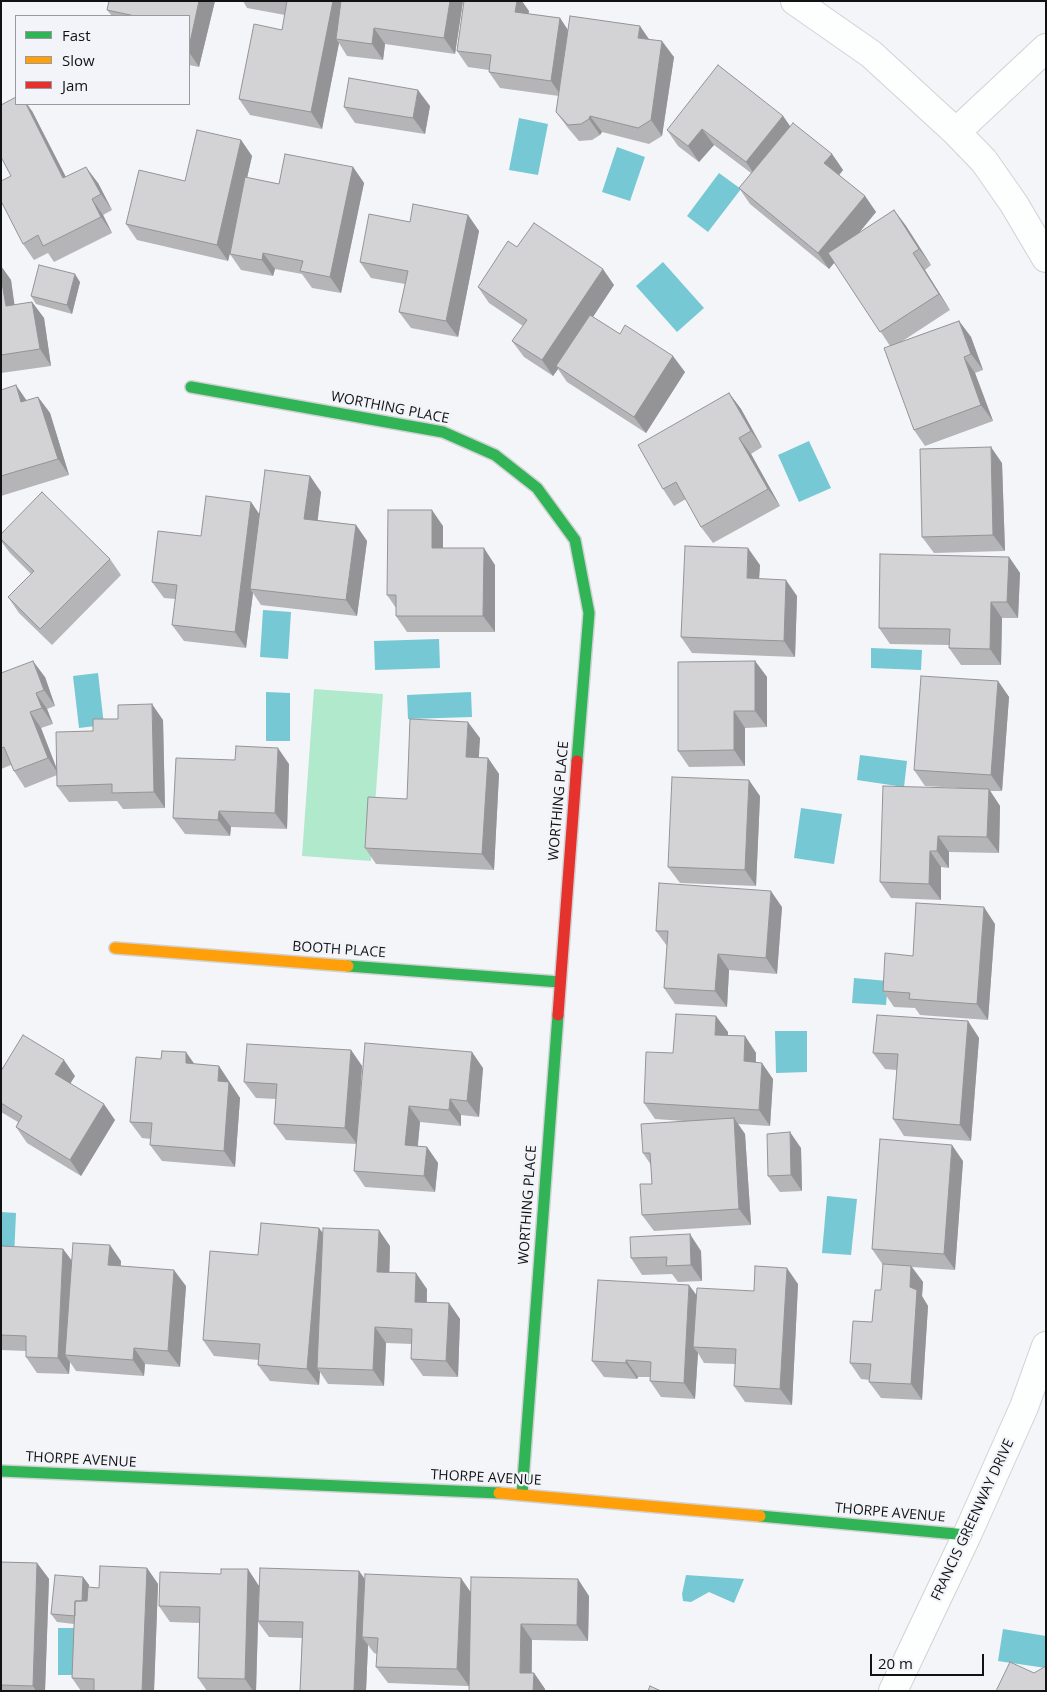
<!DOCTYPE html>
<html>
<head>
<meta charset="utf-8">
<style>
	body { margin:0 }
	#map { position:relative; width:1047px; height:1692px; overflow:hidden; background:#f3f5f8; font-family:"Open Sans",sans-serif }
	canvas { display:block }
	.frame { position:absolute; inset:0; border:2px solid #111213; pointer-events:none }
	.legend { position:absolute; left:15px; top:15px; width:175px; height:90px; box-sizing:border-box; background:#f2f4f9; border:1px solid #989a9d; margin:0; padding:6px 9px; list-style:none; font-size:15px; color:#111213 }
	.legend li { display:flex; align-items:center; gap:10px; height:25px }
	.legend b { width:25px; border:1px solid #989a9d }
	.scale { position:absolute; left:870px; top:1654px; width:114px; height:22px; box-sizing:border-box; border:2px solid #111213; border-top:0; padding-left:6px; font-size:15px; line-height:18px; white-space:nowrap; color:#111213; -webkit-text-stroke:4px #f2f4f9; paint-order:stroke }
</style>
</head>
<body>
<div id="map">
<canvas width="1047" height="1692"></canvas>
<div class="frame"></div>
<ul class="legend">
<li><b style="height:6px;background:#30b455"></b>Fast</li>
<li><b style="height:6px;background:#ff9f0a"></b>Slow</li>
<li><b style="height:6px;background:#e5322d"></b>Jam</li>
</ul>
<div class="scale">20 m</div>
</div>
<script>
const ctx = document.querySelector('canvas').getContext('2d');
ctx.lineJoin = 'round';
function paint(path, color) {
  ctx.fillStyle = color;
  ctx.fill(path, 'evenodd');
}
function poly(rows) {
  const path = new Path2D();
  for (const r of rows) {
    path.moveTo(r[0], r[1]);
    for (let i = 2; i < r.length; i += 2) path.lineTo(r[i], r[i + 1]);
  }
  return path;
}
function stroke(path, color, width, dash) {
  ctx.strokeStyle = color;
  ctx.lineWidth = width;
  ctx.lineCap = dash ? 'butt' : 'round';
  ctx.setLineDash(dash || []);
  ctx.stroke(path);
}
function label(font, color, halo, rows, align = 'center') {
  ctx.font = font + ' "Open Sans",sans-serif';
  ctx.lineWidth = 4.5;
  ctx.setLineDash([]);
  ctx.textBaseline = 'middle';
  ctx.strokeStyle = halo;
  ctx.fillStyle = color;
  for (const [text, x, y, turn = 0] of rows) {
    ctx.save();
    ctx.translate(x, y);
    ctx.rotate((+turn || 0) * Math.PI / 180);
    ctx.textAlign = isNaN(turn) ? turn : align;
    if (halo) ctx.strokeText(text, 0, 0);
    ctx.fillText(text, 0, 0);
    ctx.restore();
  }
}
const green = poly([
	[314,689,383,694,371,861,302,856]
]);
const water = poly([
	[519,118,548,124,538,175,509,170],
	[617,147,645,157,630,201,602,192],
	[719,173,741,189,708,232,687,216],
	[663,262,704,308,677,332,636,286],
	[809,441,831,488,799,502,778,455],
	[263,610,291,612,288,659,260,657],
	[439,639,440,668,375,670,374,641],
	[871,648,922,650,921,670,871,668],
	[98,673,104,725,79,728,73,676],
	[266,692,290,693,290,741,266,741],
	[471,692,472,717,408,719,407,695],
	[860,755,907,761,904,787,857,780],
	[801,808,842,814,834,864,794,858],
	[854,978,888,981,886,1005,852,1003],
	[775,1031,807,1031,807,1072,776,1073],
	[827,1196,857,1199,851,1255,822,1253],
	[1,1212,16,1213,14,1257,1,1257],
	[686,1575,744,1579,734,1603,709,1592,691,1602,683,1601,682,1594],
	[58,1628,83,1628,82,1675,58,1675],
	[1003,1629,1046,1636,1046,1668,998,1661]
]);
const street = poly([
	[795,1,871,54,956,132,984,161,1014,204,1046,258],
	[956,132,1046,48],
	[893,1691,967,1535,1024,1407,1046,1346]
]);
const fast = poly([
	[191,387,443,432,495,455,537,488,575,540,589,613,577,761],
	[348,966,560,982],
	[1,1471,499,1493],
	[522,1494,558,1015],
	[760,1516,967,1535]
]);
const slow = poly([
	[115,948,348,966],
	[499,1493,760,1516]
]);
const jam = poly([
	[558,1015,577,761]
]);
const wall = poly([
	[215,1,199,67,189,65,189,16,112,16,107,10],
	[243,1,463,1,455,54,385,44,383,60,347,56,339,43,322,129,250,115,239,99,282,30,285,15,247,8],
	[529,11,528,14,560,18,568,30,649,39,674,57,662,136,649,144,602,132,600,135,592,140,579,141,568,128,556,112,559,96,500,88,489,72,489,70,468,67,457,51],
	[430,106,425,134,355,123,344,107],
	[32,111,66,177,98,183,112,210,103,215,112,233,54,262,48,253,34,260,23,244,11,176],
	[783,116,790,126,832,154,843,170,839,175,865,196,876,212,859,233,894,210,906,226,931,265,925,270,950,310,901,342,959,321,971,337,983,370,975,373,993,421,925,446,914,430,890,346,835,262,829,269,750,204,739,188,751,173,714,145,699,162,678,146,667,130],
	[241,140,252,156,247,178,279,184,353,167,364,183,341,293,312,288,302,274,275,269,273,276,241,270,230,254,228,261,137,240,126,224],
	[468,215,479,231,458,337,411,328,399,312,405,284,371,278,360,262,410,222],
	[517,247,614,285,593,317,620,334,685,372,646,433,567,382,558,369,553,376,524,357,512,341,523,326,489,303,478,287],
	[1,266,11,280,14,305,32,302,44,318,51,366,1,373],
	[80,282,72,314,36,304,31,296],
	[1,390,27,401,38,397,50,413,69,475,1,496],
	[729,393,741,409,762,447,751,454,780,506,713,543,701,527,686,499,674,506,663,489],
	[1002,463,1005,551,934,553,922,537],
	[310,476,321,492,317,520,356,525,367,541,357,616,261,605,253,593,246,648,184,641,172,625,176,599,164,598,152,582,201,536,251,502,259,514],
	[443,526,443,548,495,565,495,632,407,632,396,616,396,608,387,595],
	[1,534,110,559,121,575,52,645,19,613,8,597,31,574,10,553,1,541],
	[1009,557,1020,573,1018,618,1002,618,1001,665,961,665,949,648,949,645,890,644,879,628],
	[760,565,759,579,797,596,795,657,692,653,681,637],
	[755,661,767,677,767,727,745,728,745,766,689,767,678,751],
	[1,673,45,677,55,706,47,709,53,724,41,728,57,769,93,731,163,720,165,808,123,809,117,801,69,802,57,786,57,775,25,788,14,771,11,765,1,769],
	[998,681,1009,697,1002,791,990,791,1000,806,999,853,949,852,949,868,941,867,941,900,891,898,880,882,959,788,925,786,914,770],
	[480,738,478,757,488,758,499,774,494,870,376,864,365,848,407,799],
	[289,764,287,829,231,827,230,836,185,834,173,818],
	[760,796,756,886,680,883,668,867],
	[782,907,777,974,729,970,727,1007,675,1004,664,988,667,946,656,931],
	[995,924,988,1020,920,1015,915,1008,894,1007,883,991,913,956],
	[968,1021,979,1038,971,1141,904,1136,893,1119,897,1070,885,1069,873,1053],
	[728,1032,728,1035,745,1036,756,1053,756,1062,773,1079,770,1126,738,1124,745,1134,751,1225,654,1231,642,1215,652,1184,651,1165,643,1153,684,1121,655,1119,644,1103,673,1053],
	[351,1050,362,1066,359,1114,483,1068,479,1117,461,1115,461,1126,420,1122,418,1146,427,1147,438,1163,435,1192,365,1187,354,1171,356,1144,286,1140,274,1124,276,1099,256,1098,244,1082],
	[194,1064,219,1066,240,1098,235,1167,162,1161,150,1145,151,1139,142,1138,130,1122],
	[1,1071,75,1076,70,1084,115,1120,81,1176,27,1143,16,1127,18,1122,1,1112],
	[801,1148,802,1191,780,1192,768,1176],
	[963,1161,955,1270,912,1267,923,1282,922,1296,928,1306,922,1400,881,1398,869,1382,870,1380,861,1379,850,1363,872,1322,881,1290,883,1265,872,1249],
	[319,1228,323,1233,390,1246,389,1273,427,1289,427,1302,449,1303,460,1319,458,1377,423,1376,411,1359,412,1344,386,1343,384,1386,328,1384,320,1372,319,1385,270,1381,258,1365,259,1360,214,1356,203,1340,258,1255],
	[1,1246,63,1249,72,1261,121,1261,121,1266,186,1286,180,1367,145,1364,144,1376,76,1371,70,1362,69,1374,37,1373,26,1357,26,1351,1,1350],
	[701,1251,702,1281,678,1282,672,1274,642,1275,631,1258],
	[798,1284,792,1405,745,1402,734,1386,735,1364,704,1363,698,1353,695,1399,661,1397,650,1381,650,1377,638,1377,637,1379,604,1377,592,1361,696,1295,754,1291],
	[1,1562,37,1563,49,1579,45,1691,2,1691,1,1690],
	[147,1568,158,1584,154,1691,81,1691,72,1678,74,1624,57,1622,51,1614,83,1577,89,1585,89,1587,99,1588],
	[359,1571,365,1579,471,1593,589,1596,588,1641,532,1640,532,1673,534,1673,545,1689,388,1683,376,1667,377,1654,374,1653,368,1645,366,1691,300,1691,302,1638,269,1637,258,1622,256,1691,207,1691,198,1678,200,1623,170,1622,159,1606,259,1585]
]);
const shadedWall = poly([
	[199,1,215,1,199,67,189,52,189,47],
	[333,1,347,1,336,39,339,43,322,129,311,112],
	[450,1,463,1,455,54,444,38],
	[517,1,522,1,529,11,526,28,515,12],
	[560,18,571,35,562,97,551,81],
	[640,26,651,42,638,38],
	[374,28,385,44,383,60,372,44],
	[662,41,674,57,662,136,651,120],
	[418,90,430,106,425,134,413,118],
	[26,104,27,104,32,111,75,195,63,178],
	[590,116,602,132,600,135,589,119],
	[783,116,794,132,757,178,746,162],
	[702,129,714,145,699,162,688,146],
	[241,140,252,156,228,261,217,245],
	[832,154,843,170,836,179,824,163],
	[86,167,98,183,112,210,101,194],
	[353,167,364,183,341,293,330,277],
	[865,196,876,212,829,269,818,253],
	[92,199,103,215,112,233,101,217],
	[894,210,906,226,931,265,919,249],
	[468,215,479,231,458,337,446,321],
	[263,253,275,269,273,276,262,260],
	[913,253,925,270,950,310,939,294],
	[1,266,11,280,17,322,6,306,1,277],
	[603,269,614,285,559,368,556,366,558,369,553,376,542,360],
	[75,274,80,282,72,314,67,305],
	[32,302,44,318,51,366,40,349],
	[959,321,971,337,983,370,971,354],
	[673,356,685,372,646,433,634,417],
	[964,357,975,373,993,421,981,405],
	[16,385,27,401,21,402],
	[729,393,741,409,762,447,751,431],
	[38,397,50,413,69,475,58,459],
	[739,438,751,454,780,506,768,489],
	[991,447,1002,463,1005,551,993,535],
	[310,476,321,492,316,535,304,519],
	[251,502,262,518,250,589,253,593,246,648,235,632],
	[432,510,443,526,443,565,432,548],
	[356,525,367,541,357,616,346,600],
	[484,548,495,565,495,632,483,616],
	[748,548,760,565,758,594,747,578],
	[1009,557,1020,573,1018,618,1007,602],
	[786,580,797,596,795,657,784,641],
	[991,602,1002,618,1001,665,990,649],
	[33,661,45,677,55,706,44,690],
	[755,661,767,677,767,727,755,711],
	[998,681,1009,697,1002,791,991,775],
	[36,693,47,709,53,724,42,708],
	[152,704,163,720,165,808,154,792],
	[734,711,745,728,745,766,734,750],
	[30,712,41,728,59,775,48,758],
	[468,722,480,738,478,773,466,757],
	[278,748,289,764,287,829,275,813],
	[488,758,499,774,494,870,482,854],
	[749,780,760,796,756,886,745,870],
	[989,789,1000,806,999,853,987,837],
	[219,811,231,827,230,836,218,820],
	[938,836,949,852,949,868,937,851],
	[930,851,941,867,941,900,929,884],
	[771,891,782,907,777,974,766,958],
	[984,907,995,924,988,1020,977,1004],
	[718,954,729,970,727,1007,715,991],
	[716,1016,728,1032,727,1051,715,1035],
	[968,1021,979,1038,971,1141,960,1125],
	[745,1036,756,1053,755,1078,744,1061],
	[351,1050,362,1066,357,1144,345,1128],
	[186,1052,198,1069,186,1063],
	[472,1052,483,1068,479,1117,467,1101],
	[64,1060,75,1076,66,1090,55,1074],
	[762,1063,773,1079,770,1126,759,1110],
	[219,1066,240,1098,235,1167,224,1151,218,1081],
	[450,1099,461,1115,461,1126,449,1110],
	[104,1104,115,1120,81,1176,70,1160],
	[409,1106,420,1122,416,1161,405,1145],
	[734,1118,745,1134,751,1225,739,1209],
	[790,1132,801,1148,802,1191,791,1175],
	[952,1145,963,1161,955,1270,944,1254],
	[427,1147,438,1163,435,1192,424,1176],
	[319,1228,330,1244,317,1368,320,1372,319,1385,307,1369],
	[379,1230,390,1246,389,1288,377,1272],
	[690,1234,701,1251,702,1281,691,1265],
	[110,1245,121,1261,119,1281,108,1265],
	[63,1249,75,1265,65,1355,70,1362,69,1374,58,1358],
	[911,1266,923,1282,922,1296,928,1306,922,1400,911,1384,910,1287],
	[787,1268,798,1284,792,1405,780,1389],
	[174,1270,186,1286,180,1367,168,1351],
	[416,1273,427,1289,426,1318,415,1302],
	[689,1285,701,1301,693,1347,698,1353,695,1399,684,1383],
	[449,1303,460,1319,458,1377,446,1361],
	[375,1327,386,1343,384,1386,373,1370],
	[134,1348,145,1364,144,1376,133,1360],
	[626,1360,638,1377,637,1379,626,1363],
	[37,1563,49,1579,45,1691,36,1691,33,1686],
	[147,1568,158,1584,154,1691,142,1691],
	[248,1569,259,1586,256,1691,253,1691,245,1679],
	[359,1571,370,1587,362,1637,368,1645,366,1691,354,1691],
	[83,1577,89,1585,86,1624,81,1616],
	[461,1578,472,1594,469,1686,457,1669],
	[578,1579,589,1596,588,1641,577,1625],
	[521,1624,532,1640,531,1689,520,1673],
	[534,1673,545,1689,545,1691,533,1691]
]);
const building = poly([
	[109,1,199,1,189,47,189,16,135,16,107,10,109,1],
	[287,1,333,1,311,112,239,99,254,24,282,30,287,1],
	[341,1,450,1,444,38,374,28,372,44,336,39,341,1],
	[464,1,517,1,515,12,560,18,551,81,489,72,491,55,457,51,464,1],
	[570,16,640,26,638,38,662,41,651,120,638,128,590,116,589,119,581,124,568,125,556,112,570,16],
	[718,65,783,116,746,162,702,129,688,146,667,130,718,65],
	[349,78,418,90,413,118,344,107,349,78],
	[16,97,16,104,26,104,63,178,86,167,101,194,92,199,101,217,43,246,38,235,23,244,1,201,1,181,11,176,1,157,1,105,16,97],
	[793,123,832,154,824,163,865,196,818,253,739,188,793,123],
	[197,130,241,140,217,245,126,224,139,170,185,181,197,130],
	[285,154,353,167,330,277,300,271,303,261,263,253,262,260,230,254,245,177,279,184,285,154],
	[413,204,468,215,446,321,399,312,408,271,360,262,369,214,410,222,413,204],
	[894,210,919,249,913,253,939,294,880,332,828,253,894,210],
	[534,223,603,269,542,360,512,341,527,320,478,287,508,241,517,247,534,223],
	[39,265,75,274,67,305,31,296,39,265],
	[1,277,6,306,32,302,40,349,1,355,1,277],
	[590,315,620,334,625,325,673,356,634,417,556,366,590,315],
	[959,321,971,354,964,357,981,405,914,430,884,348,959,321],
	[16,385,21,402,38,397,58,459,1,476,1,390,16,385],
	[729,393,751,431,739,438,768,489,701,527,676,482,663,489,638,445,729,393],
	[991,447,993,535,922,537,920,449,991,447],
	[265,470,310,476,304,519,356,525,346,600,250,589,265,470],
	[42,492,110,559,40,629,8,597,34,571,1,539,1,534,42,492],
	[206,496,251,502,235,632,172,625,177,585,152,582,158,531,201,536,206,496],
	[388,510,432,510,432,548,484,548,483,616,396,616,396,595,387,595,388,510],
	[685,546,748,548,747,578,786,580,784,641,681,637,685,546],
	[880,554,1009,557,1007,602,991,602,990,649,949,648,950,629,879,628,880,554],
	[33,661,44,690,36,693,42,708,30,712,48,758,14,771,4,747,1,748,1,673,33,661],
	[755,661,755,711,734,711,734,750,678,751,678,662,755,661],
	[921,676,998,681,991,775,914,770,921,676],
	[152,704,154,792,112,793,112,784,57,786,56,732,93,731,93,719,118,719,118,705,152,704],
	[410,719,468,722,466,757,488,758,482,854,365,848,368,797,407,799,410,719],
	[236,746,278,748,275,813,219,811,218,820,173,818,176,758,235,760,236,746],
	[672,777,749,780,745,870,668,867,672,777],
	[883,786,989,789,987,837,938,836,937,851,930,851,929,884,880,882,883,786],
	[659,883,771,891,766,958,718,954,715,991,664,988,668,931,656,931,659,883],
	[916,903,984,907,977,1004,909,999,910,993,883,991,885,953,913,956,916,903],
	[676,1014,716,1016,715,1035,745,1036,744,1061,762,1063,759,1110,644,1103,646,1052,673,1053,676,1014],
	[877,1015,968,1021,960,1125,893,1119,898,1054,873,1053,877,1015],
	[23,1035,64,1060,55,1074,104,1104,70,1160,16,1127,22,1116,1,1103,1,1071,23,1035],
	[365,1043,472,1052,467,1101,450,1099,449,1110,409,1106,405,1145,427,1147,424,1176,354,1171,365,1043],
	[247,1044,351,1050,345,1128,274,1124,277,1084,244,1082,247,1044],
	[162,1051,186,1052,186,1063,219,1066,218,1081,229,1082,224,1151,150,1145,152,1123,130,1122,136,1057,161,1059,162,1051],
	[734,1118,739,1209,642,1215,640,1184,652,1184,650,1153,643,1153,641,1124,734,1118],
	[790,1132,791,1175,768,1176,767,1134,790,1132],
	[880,1139,952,1145,944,1254,872,1249,880,1139],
	[261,1223,319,1228,307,1369,258,1365,260,1344,203,1340,210,1251,258,1255,261,1223],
	[323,1228,379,1230,377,1272,416,1273,415,1302,449,1303,446,1361,411,1359,412,1329,375,1327,373,1370,317,1368,323,1228],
	[690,1234,691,1265,666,1266,667,1257,631,1258,630,1237,690,1234],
	[73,1243,110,1245,108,1265,174,1270,168,1351,134,1348,133,1360,65,1355,73,1243],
	[1,1246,63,1249,58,1358,26,1357,26,1336,1,1335,1,1246],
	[883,1264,911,1266,910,1287,917,1290,911,1384,869,1382,871,1364,850,1363,853,1321,872,1322,875,1290,881,1290,883,1264],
	[755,1266,787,1268,780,1389,734,1386,736,1349,693,1347,697,1288,754,1291,755,1266],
	[598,1280,689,1285,684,1383,650,1381,651,1362,626,1360,626,1363,592,1361,598,1280],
	[1,1562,37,1563,33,1686,1,1685,1,1562],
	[100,1566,147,1568,142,1691,94,1691,94,1679,72,1678,75,1601,87,1601,88,1587,99,1588,100,1566],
	[260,1568,359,1571,354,1691,300,1691,303,1622,258,1621,260,1568],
	[221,1569,248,1569,245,1679,198,1678,200,1607,159,1606,160,1572,221,1574,221,1569],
	[365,1574,461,1578,457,1669,376,1667,378,1638,362,1637,365,1574],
	[55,1575,83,1577,82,1601,75,1601,75,1616,51,1614,55,1575],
	[471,1577,578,1579,577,1625,521,1624,520,1673,534,1673,533,1691,469,1691,471,1577],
	[1010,1662,1034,1673,1046,1666,1046,1691,996,1691,1010,1662],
	[650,1686,661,1691,648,1691,650,1686]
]);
const streetNames = [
	["WORTHING PLACE",390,408,11],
	["WORTHING PLACE",559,801,-85],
	["BOOTH PLACE",339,950,4],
	["WORTHING PLACE",528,1205,-86],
	["THORPE AVENUE",81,1460,3],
	["THORPE AVENUE",486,1478,3],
	["THORPE AVENUE",890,1513,5],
	["FRANCIS GREENWAY DRIVE",973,1520,-65]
];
paint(green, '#b0e9cb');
paint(water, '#76c8d4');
stroke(street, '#d0d2d4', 30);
stroke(fast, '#d0d2d4', 14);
stroke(slow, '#d0d2d4', 14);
stroke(jam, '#d0d2d4', 14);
stroke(street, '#fdfefe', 28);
stroke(fast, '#30b455', 11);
stroke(slow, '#ff9f0a', 11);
stroke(jam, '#e5322d', 11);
paint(wall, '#b5b5b8');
paint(shadedWall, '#949496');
paint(building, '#d3d3d6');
stroke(building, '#949496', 1);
label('14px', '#111213', '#f2f4f9', streetNames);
</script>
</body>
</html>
